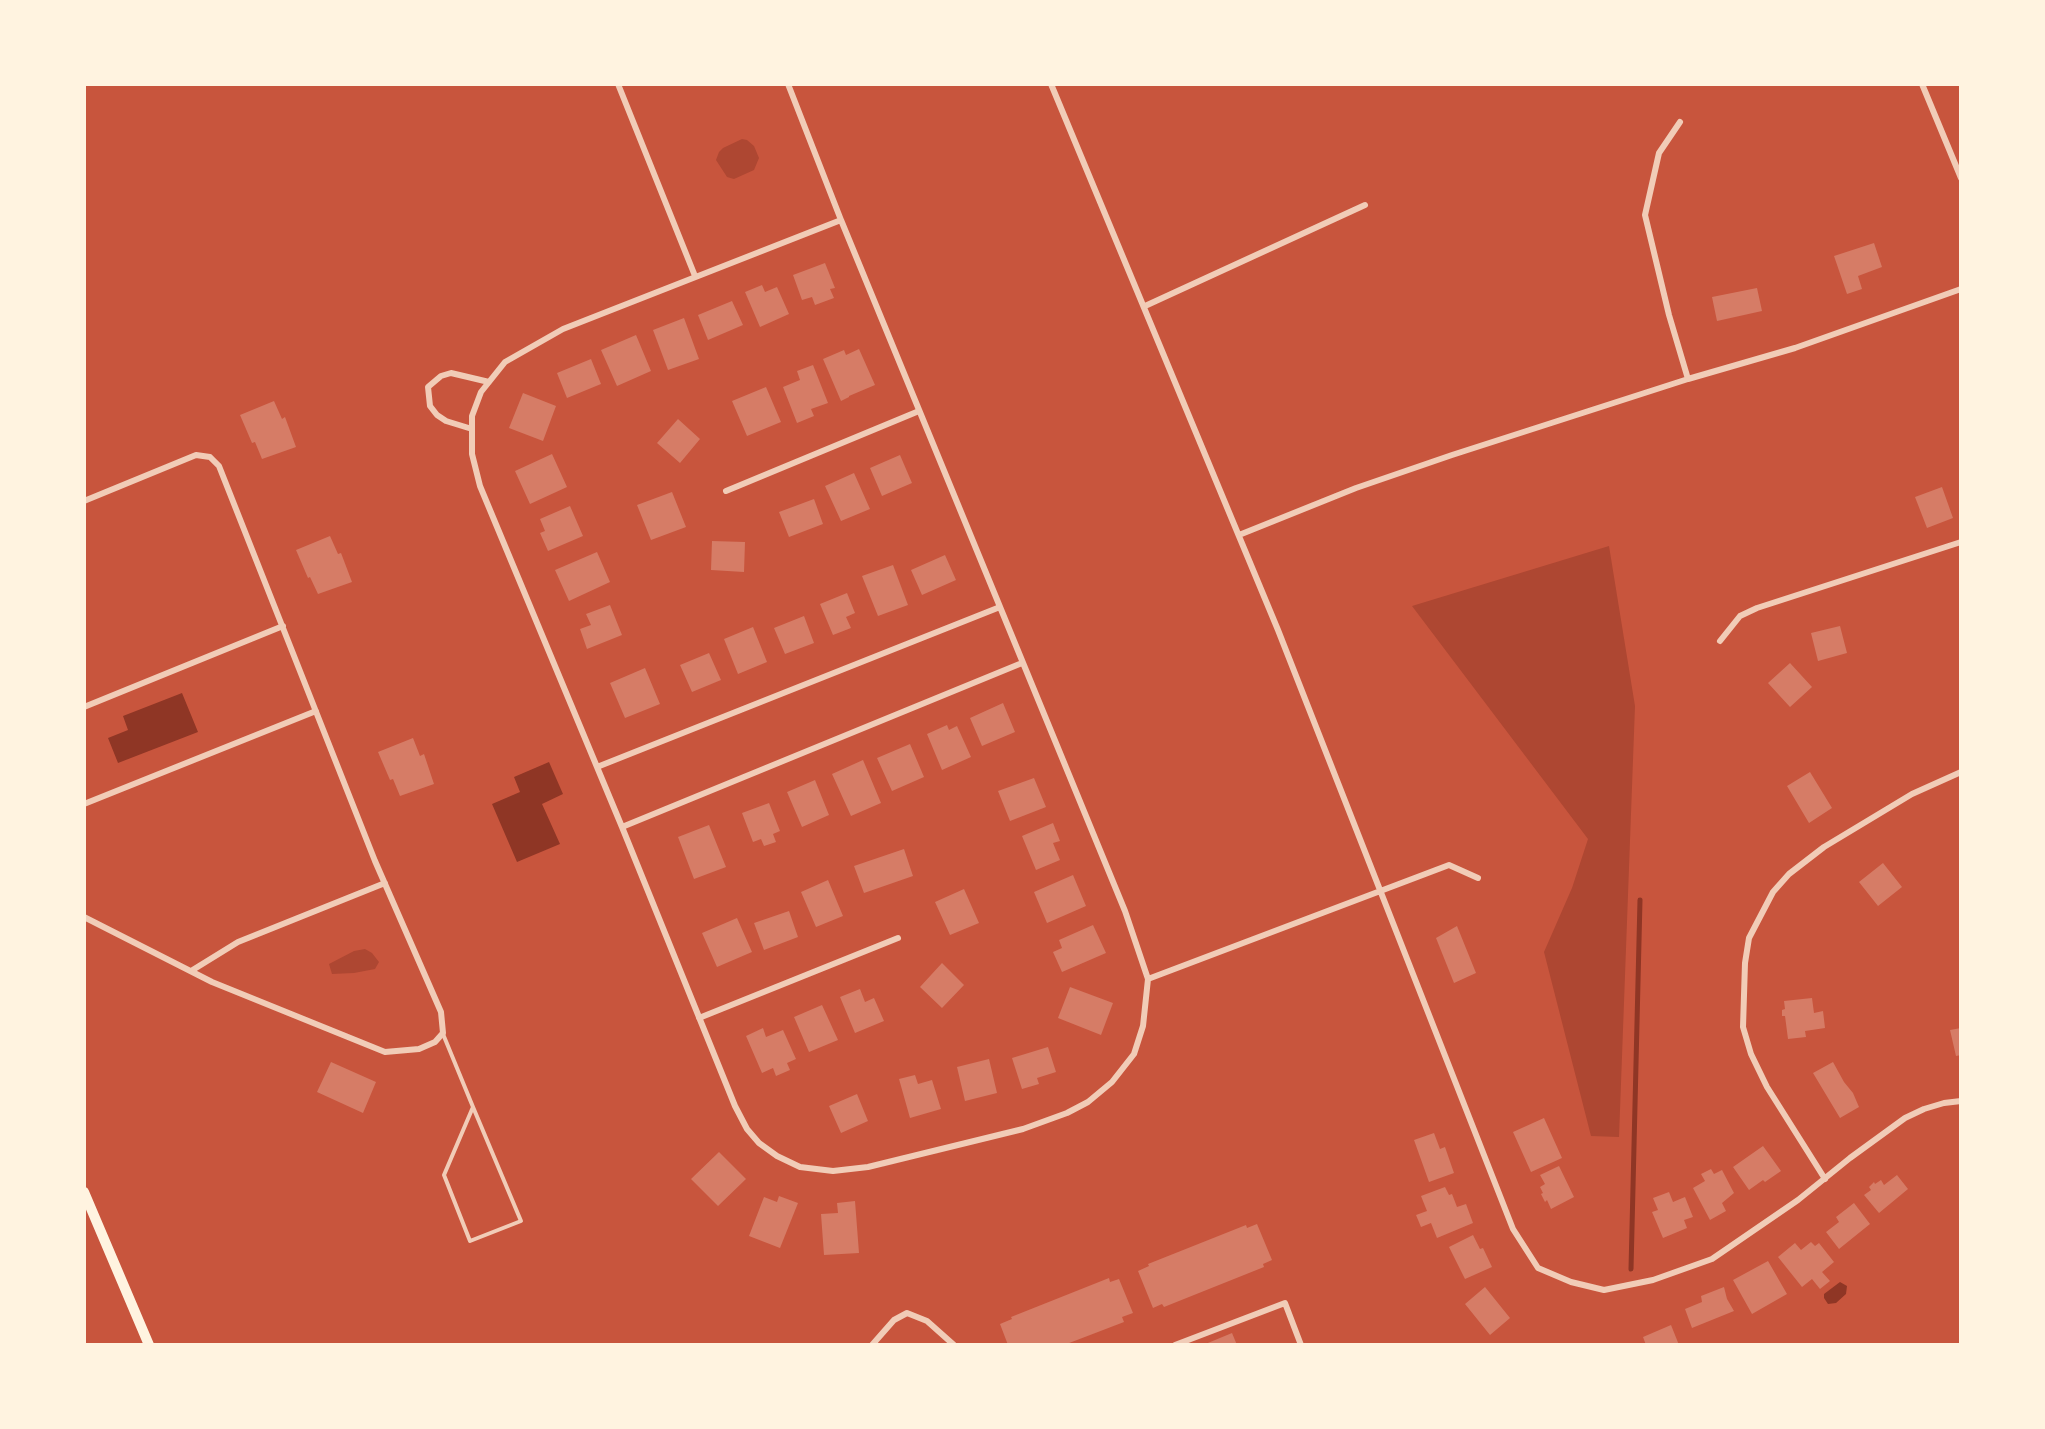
<!DOCTYPE html>
<html>
<head>
<meta charset="utf-8">
<style>
	body { margin:0 }
	#map { position:relative; width:2045px; height:1429px; overflow:hidden; background:#c8553d; font-family:"Roboto Condensed",sans-serif }
	canvas { display:block }
	.frame { position:absolute; inset:0; border:86px solid #fff3e0; pointer-events:none }
</style>
</head>
<body>
<div id="map">
<canvas width="2045" height="1429"></canvas>
<div class="frame"></div>
</div>
<script>
const ctx = document.querySelector('canvas').getContext('2d');
ctx.lineJoin = 'round';
function paint(path, color) {
  ctx.fillStyle = color;
  ctx.fill(path, 'evenodd');
}
function poly(rows) {
  const path = new Path2D();
  for (const r of rows) {
    path.moveTo(r[0], r[1]);
    for (let i = 2; i < r.length; i += 2) path.lineTo(r[i], r[i + 1]);
  }
  return path;
}
function stroke(path, color, width, dash) {
  ctx.strokeStyle = color;
  ctx.lineWidth = width;
  ctx.lineCap = dash ? 'butt' : 'round';
  ctx.setLineDash(dash || []);
  ctx.stroke(path);
}
const green = poly([
	[742,139,747,140,754,146,759,158,754,170,734,179,727,177,716,160,719,152,723,148],
	[1609,546,1635,706,1619,1137,1591,1136,1544,952,1572,888,1588,839,1412,606],
	[365,949,372,953,379,962,375,969,354,973,332,974,329,964,354,951]
]);
const water = poly([
	[182,693,198,732,118,763,108,738,128,730,123,716],
	[549,762,563,794,542,804,560,844,517,862,492,804,520,792,514,777],
	[1840,1282,1847,1286,1846,1294,1836,1303,1828,1304,1824,1298,1824,1294]
]);
const stream = poly([
	[1631,1269,1640,900]
]);
const building = poly([
	[1874,243,1882,267,1858,276,1862,289,1847,294,1834,256],
	[825,263,835,288,830,289,834,298,815,305,812,297,802,300,793,275],
	[762,285,765,292,777,287,789,314,760,327,745,292],
	[1757,288,1762,311,1717,321,1712,297],
	[732,301,743,325,708,340,698,315],
	[684,318,699,359,668,370,653,330],
	[636,335,651,371,617,386,601,350],
	[859,349,875,385,849,396,849,397,841,401,823,359,844,350,846,355],
	[591,359,601,384,567,398,557,373],
	[813,365,828,403,811,409,814,416,797,423,783,387,800,380,797,371],
	[766,387,781,422,747,436,732,401],
	[523,393,556,406,543,441,509,428],
	[274,401,282,419,285,417,296,447,262,459,255,442,252,443,240,415],
	[678,419,700,439,680,463,657,443],
	[552,454,567,487,530,504,515,471],
	[900,455,912,483,882,496,870,468],
	[854,473,870,509,841,521,825,486],
	[1942,487,1953,518,1927,528,1915,497],
	[672,492,686,527,651,540,637,505],
	[814,499,823,524,789,537,779,512],
	[570,506,583,536,548,551,540,533,545,531,540,519],
	[330,536,338,554,341,553,352,582,318,594,310,577,308,578,296,550],
	[712,541,745,542,744,572,711,570],
	[597,552,610,582,569,601,555,570],
	[945,555,956,580,922,595,911,570],
	[893,565,908,605,878,616,862,576],
	[847,593,855,613,846,617,851,628,833,635,820,604],
	[610,605,622,635,587,649,580,629,591,625,586,614],
	[804,616,814,643,785,654,774,628],
	[1840,626,1847,653,1818,661,1811,633],
	[753,627,767,662,738,674,724,639],
	[709,653,721,680,692,692,680,665],
	[1790,663,1812,687,1790,707,1768,683],
	[645,668,660,704,625,718,610,683],
	[1003,703,1015,732,982,746,970,718],
	[947,725,949,730,957,726,971,757,942,770,927,734],
	[413,738,420,756,424,754,434,784,400,796,393,779,390,780,378,752],
	[910,744,924,777,892,791,877,758],
	[863,760,881,803,851,816,832,774],
	[1810,772,1832,808,1809,823,1787,786],
	[1034,778,1046,807,1010,821,998,791],
	[815,780,829,815,802,827,787,792],
	[769,803,780,831,773,834,776,842,764,846,761,839,753,842,742,813],
	[1053,823,1060,841,1053,843,1060,860,1036,870,1022,836],
	[709,825,726,867,694,879,678,837],
	[904,849,913,876,864,893,854,866],
	[1883,863,1902,887,1878,906,1859,882],
	[1073,875,1086,906,1047,923,1034,892],
	[828,880,843,916,816,927,801,892],
	[964,889,979,923,950,935,935,902],
	[789,911,798,937,764,950,754,923],
	[737,918,752,952,717,967,702,933],
	[1093,925,1106,953,1062,972,1053,952,1062,948,1059,940],
	[1457,926,1476,973,1454,983,1436,938],
	[942,963,964,985,942,1008,920,987],
	[1070,987,1113,1003,1101,1035,1058,1018],
	[860,989,865,1002,874,998,884,1021,855,1033,840,997],
	[1812,998,1814,1013,1823,1011,1825,1028,1805,1031,1806,1037,1788,1039,1785,1016,1782,1016,1782,1010,1785,1009,1784,1001],
	[822,1005,838,1040,809,1052,794,1017],
	[763,1028,766,1037,783,1030,796,1059,787,1063,790,1070,776,1076,773,1068,762,1073,746,1036],
	[1961,1028,1961,1055,1956,1056,1950,1030],
	[1048,1047,1056,1072,1037,1078,1039,1084,1022,1089,1012,1058],
	[989,1059,997,1093,965,1101,957,1067],
	[331,1062,376,1082,363,1113,317,1092],
	[1833,1062,1844,1082,1853,1093,1859,1107,1840,1118,1813,1073],
	[915,1075,918,1084,932,1080,941,1109,910,1118,899,1079],
	[857,1094,868,1121,841,1133,829,1106],
	[1544,1118,1562,1158,1531,1172,1513,1132],
	[1434,1133,1440,1149,1445,1147,1454,1173,1429,1182,1414,1140],
	[1763,1146,1781,1171,1765,1182,1763,1180,1749,1190,1733,1167],
	[719,1152,746,1179,718,1206,691,1179],
	[1559,1166,1574,1197,1551,1209,1547,1200,1545,1202,1541,1194,1543,1193,1540,1187,1545,1184,1540,1175],
	[1711,1169,1714,1174,1722,1170,1734,1193,1722,1203,1726,1211,1710,1220,1693,1188,1705,1181,1701,1174],
	[1897,1175,1908,1189,1879,1213,1864,1195,1871,1190,1869,1187,1874,1182,1875,1184,1881,1180,1884,1185],
	[1445,1187,1449,1195,1452,1194,1457,1207,1466,1204,1473,1223,1437,1238,1431,1223,1421,1227,1416,1215,1427,1211,1421,1196],
	[1669,1192,1673,1202,1685,1197,1693,1217,1684,1220,1687,1228,1663,1238,1652,1212,1658,1210,1653,1198],
	[779,1196,798,1203,780,1248,749,1236,764,1197,777,1202],
	[855,1201,859,1253,824,1255,821,1214,838,1213,837,1203],
	[1854,1203,1870,1224,1839,1249,1826,1232,1839,1222,1836,1217],
	[1257,1224,1272,1260,1263,1264,1264,1267,1164,1307,1162,1304,1153,1308,1138,1271,1149,1266,1148,1264,1246,1225,1247,1228],
	[1473,1235,1480,1249,1483,1248,1492,1267,1465,1279,1449,1247],
	[1811,1242,1815,1246,1819,1243,1834,1262,1822,1272,1830,1281,1820,1289,1812,1279,1802,1287,1778,1257,1795,1243,1801,1250],
	[1768,1261,1787,1294,1752,1314,1733,1280],
	[1109,1278,1110,1282,1119,1279,1133,1313,1122,1317,1124,1322,1064,1345,1008,1345,1000,1324,1012,1319,1011,1317],
	[1485,1287,1510,1318,1490,1335,1465,1304],
	[1724,1287,1727,1299,1734,1311,1692,1328,1685,1309,1702,1302,1701,1296],
	[1671,1325,1679,1345,1646,1345,1643,1337],
	[1232,1333,1237,1345,1203,1345]
]);
const service = poly([
	[443,1034,473,1107,521,1221,470,1241,444,1175,473,1107]
]);
const minor = poly([
	[618,84,695,276],
	[788,84,841,220],
	[1051,84,1278,630,1513,1229,1538,1268,1571,1282,1604,1290,1653,1280,1712,1259,1798,1200,1850,1158,1905,1118,1924,1109,1944,1103,1961,1101],
	[1922,84,1961,178],
	[1680,122,1659,153,1645,215,1669,315,1688,379],
	[841,220,1125,911,1148,979,1143,1026,1134,1054,1112,1082,1088,1102,1067,1113,1023,1129,868,1167,833,1171,800,1167,777,1156,759,1143,747,1129,735,1106,622,827,480,486,472,454,472,416,481,392,505,362,563,329,841,220],
	[1145,306,1365,205],
	[472,429,446,421,437,415,430,406,428,387,441,376,451,373,489,382],
	[726,491,919,411],
	[84,501,196,455,210,457,219,466,375,861,441,1012,443,1033,435,1042,419,1049,385,1052,212,982,84,917],
	[1239,535,1356,488,1452,455,1688,379,1795,348,1961,289],
	[1720,641,1740,616,1757,608,1961,542],
	[84,707,283,626],
	[597,767,1000,607],
	[84,804,316,711],
	[622,827,1022,663],
	[191,971,238,942,385,883],
	[1148,979,1449,865,1478,878],
	[699,1018,898,938],
	[1825,1179,1767,1087,1751,1054,1743,1027,1745,963,1749,938,1773,892,1789,874,1824,847,1912,794,1961,772],
	[872,1345,894,1320,907,1313,927,1321,954,1345],
	[1175,1345,1285,1303,1301,1345]
]);
const secondary = poly([
	[84,1192,149,1345]
]);
paint(green, '#ae4732');
paint(water, '#8f3625');
stroke(stream, '#8f3625', 5);
paint(building, '#d67c66');
stroke(service, '#f1ccb7', 4);
stroke(minor, '#f1ccb7', 6);
stroke(secondary, '#fff3e0', 10);
</script>
</body>
</html>
